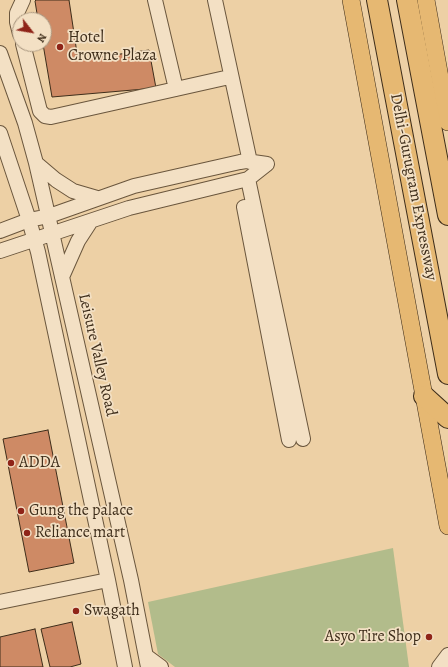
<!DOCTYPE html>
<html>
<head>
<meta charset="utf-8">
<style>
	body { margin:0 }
	#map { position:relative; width:448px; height:667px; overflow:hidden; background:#edd0a5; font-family:Alegreya,serif }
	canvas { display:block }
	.north { position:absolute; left:12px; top:12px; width:40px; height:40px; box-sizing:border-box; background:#f3e0c4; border:1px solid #ab9880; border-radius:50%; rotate:121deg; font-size:11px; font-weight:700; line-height:16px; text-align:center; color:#3e2d1a }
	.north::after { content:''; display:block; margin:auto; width:14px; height:18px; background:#8f2418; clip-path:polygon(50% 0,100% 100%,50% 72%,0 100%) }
</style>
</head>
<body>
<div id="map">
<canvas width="448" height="667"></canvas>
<div class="north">N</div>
</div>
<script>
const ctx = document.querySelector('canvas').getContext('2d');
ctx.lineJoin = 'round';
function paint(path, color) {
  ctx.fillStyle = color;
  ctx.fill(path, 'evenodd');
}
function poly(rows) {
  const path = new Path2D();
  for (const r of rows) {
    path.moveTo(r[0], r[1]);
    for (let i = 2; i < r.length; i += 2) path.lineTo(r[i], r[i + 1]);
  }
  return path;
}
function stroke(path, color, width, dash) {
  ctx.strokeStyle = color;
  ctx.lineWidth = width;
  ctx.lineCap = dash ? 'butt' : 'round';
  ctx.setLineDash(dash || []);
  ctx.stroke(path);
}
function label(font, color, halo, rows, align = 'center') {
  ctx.font = font + ' Alegreya,serif';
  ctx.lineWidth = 3.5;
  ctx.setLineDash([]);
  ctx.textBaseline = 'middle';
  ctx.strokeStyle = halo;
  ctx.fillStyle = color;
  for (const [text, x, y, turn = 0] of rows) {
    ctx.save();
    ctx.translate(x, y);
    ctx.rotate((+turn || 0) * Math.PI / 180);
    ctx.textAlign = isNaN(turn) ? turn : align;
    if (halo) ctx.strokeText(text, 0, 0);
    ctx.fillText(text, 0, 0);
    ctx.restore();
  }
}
const green = poly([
	[393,548,409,667,175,667,158,654,148,602]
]);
const building = poly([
	[36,0,69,0,78,60,149,50,156,88,52,97,43,44,44,44,44,20,38,20,35,1,36,0],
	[48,430,74,563,29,572,3,439,48,430],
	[72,622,81,664,70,667,50,667,41,629,72,622],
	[35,629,43,667,0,667,0,637,35,629]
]);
const minor = poly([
	[155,0,176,89],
	[215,0,250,162],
	[20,34,17,22,17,13,23,0],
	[23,44,40,111,45,116,51,117,225,78],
	[0,53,25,123,36,163,45,202,131,580,148,667],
	[0,133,29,220,38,252,108,580,125,667],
	[36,163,56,180,73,191,97,198],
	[248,179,303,439],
	[244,207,289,440],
	[0,231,29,220,49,216,134,186,240,162,246,161,267,164],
	[0,251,129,208,248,179,267,164],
	[62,277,78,241,91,221],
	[0,602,108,580],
	[146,656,161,667],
	[439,667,448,655]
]);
const major = poly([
	[351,0,448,526],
	[426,0,448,122]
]);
const highway = poly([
	[377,0,448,374],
	[407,0,448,215],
	[424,396,448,418]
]);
const markers = [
	[60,47,4,"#8f2418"],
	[11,463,4,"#8f2418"],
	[21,511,4,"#8f2418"],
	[27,533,4,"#8f2418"],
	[76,611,4,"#8f2418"],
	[429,637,4,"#8f2418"]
];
const poiNames = [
	["Hotel",68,38],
	["Crowne Plaza",68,56],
	["ADDA",19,463],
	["Gung the palace",29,511],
	["Reliance mart",35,533],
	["Swagath",84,611],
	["Asyo Tire Shop",421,637,"right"]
];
const streetNames = [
	["Delhi-Gurugram Expressway",413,187,79],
	["Leisure Valley Road",97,355,77]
];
paint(green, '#b2bc8b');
paint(building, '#ce8a65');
stroke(building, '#3e2d1a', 1);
stroke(minor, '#6a563d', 16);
stroke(major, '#3e2d1a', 18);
stroke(highway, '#3e2d1a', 22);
stroke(minor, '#f3e0c4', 14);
stroke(major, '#e6b872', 17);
stroke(highway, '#e6b872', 20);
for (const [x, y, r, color] of markers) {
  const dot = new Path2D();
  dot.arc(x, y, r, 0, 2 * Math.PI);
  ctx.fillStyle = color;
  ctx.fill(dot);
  stroke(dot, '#f3e0c4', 1.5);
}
label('16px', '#3e2d1a', '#f3e0c4', poiNames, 'left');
label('16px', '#3e2d1a', '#f3e0c4', streetNames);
</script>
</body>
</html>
